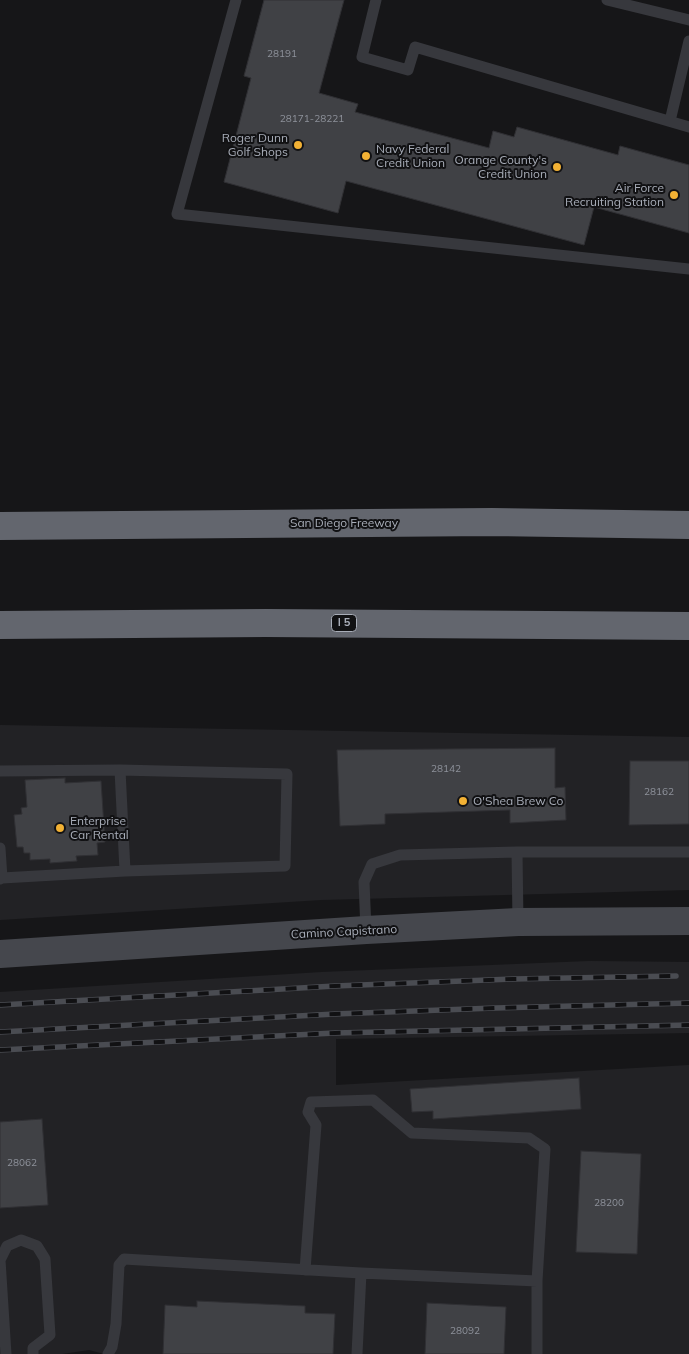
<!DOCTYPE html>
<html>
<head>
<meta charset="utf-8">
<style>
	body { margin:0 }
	canvas { display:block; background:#161618 }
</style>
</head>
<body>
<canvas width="689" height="1354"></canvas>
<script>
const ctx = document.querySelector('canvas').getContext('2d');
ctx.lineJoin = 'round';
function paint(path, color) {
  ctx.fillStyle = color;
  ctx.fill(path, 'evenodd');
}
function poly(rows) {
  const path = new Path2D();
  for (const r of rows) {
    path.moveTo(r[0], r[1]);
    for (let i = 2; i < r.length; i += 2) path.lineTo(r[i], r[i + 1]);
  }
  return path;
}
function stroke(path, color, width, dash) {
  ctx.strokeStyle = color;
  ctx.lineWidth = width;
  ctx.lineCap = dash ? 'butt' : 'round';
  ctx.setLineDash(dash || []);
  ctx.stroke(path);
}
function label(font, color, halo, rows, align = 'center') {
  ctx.font = font + ' Mulish,sans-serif';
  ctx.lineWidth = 4;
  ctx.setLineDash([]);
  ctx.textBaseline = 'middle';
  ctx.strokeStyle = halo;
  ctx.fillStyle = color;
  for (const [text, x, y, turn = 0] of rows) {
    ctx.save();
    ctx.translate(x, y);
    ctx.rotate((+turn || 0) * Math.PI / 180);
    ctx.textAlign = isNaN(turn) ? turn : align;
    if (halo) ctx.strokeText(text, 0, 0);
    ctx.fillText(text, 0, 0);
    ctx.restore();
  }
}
const built = poly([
	[0,725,689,737,689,890,321,900,0,920],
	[589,961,689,962,689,1033,336,1039,336,1085,689,1065,689,1354,104,1354,89,1350,62,1354,0,1354,0,992,322,972]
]);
const building = poly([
	[264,0,344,0,319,93,358,104,355,112,489,148,493,131,514,137,517,127,618,155,620,146,689,165,689,233,594,207,584,245,346,181,338,213,224,182,251,78,244,76,264,0],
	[555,748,555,788,565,787,566,820,510,823,510,810,385,814,385,824,340,826,337,750,555,748],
	[630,761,689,761,689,824,629,825,630,761],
	[65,778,65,783,101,781,105,842,97,843,98,855,76,856,77,861,50,863,50,859,30,860,30,853,24,853,23,847,17,847,14,815,22,814,21,808,27,807,25,780,65,778],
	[579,1078,581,1109,433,1119,433,1111,412,1112,410,1089,579,1078],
	[42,1119,48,1205,0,1208,0,1122,42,1119],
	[581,1151,641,1154,637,1254,576,1252,581,1151],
	[197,1301,305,1306,305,1313,335,1314,333,1354,163,1354,165,1305,197,1307,197,1301],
	[427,1303,506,1307,504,1354,425,1354,427,1303]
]);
const lane = poly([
	[236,0,177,214,689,269],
	[376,0,362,57,408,70,415,47,689,127],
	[607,0,689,20],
	[670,121,689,41],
	[120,770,287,774,285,866,125,871],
	[0,771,120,770,125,871,2,878,0,879],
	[0,848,2,878],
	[517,852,689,852],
	[366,930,364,882,372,864,400,855,517,852,518,922],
	[305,1270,316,1125,308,1112,311,1102,373,1100,412,1133,529,1138,545,1149,537,1281],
	[6,1354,0,1260,7,1246,21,1240,37,1246,45,1259,50,1335,33,1348,33,1354],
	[108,1354,112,1347,116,1324,119,1265,124,1259,361,1273,537,1281,537,1354],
	[357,1354,361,1273]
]);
const secondary = poly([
	[0,954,366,930,518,922,689,921]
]);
const highway = poly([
	[0,526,492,522,689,525],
	[0,625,266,623,689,626]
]);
const rail = poly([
	[0,1005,335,986,513,979,676,976],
	[0,1032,335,1014,495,1008,689,1003],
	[0,1050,335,1033,689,1025]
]);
const markers = [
	[298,145,5,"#f2b134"],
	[366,156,5,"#f2b134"],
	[557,167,5,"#f2b134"],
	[674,195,5,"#f2b134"],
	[463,801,5,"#f2b134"],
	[60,828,5,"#f2b134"]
];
const numberNames = [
	["28191",282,54],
	["28171-28221",312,119],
	["28142",446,769],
	["28162",659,792],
	["28062",22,1163],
	["28200",609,1203],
	["28092",465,1331]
];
const shields = [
	[344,623,25]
];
const shieldNames = [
	["I 5",344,623]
];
const poiNames = [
	["Roger Dunn",288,138],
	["Golf Shops",288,152],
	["Navy Federal",376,149,"left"],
	["Credit Union",376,163,"left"],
	["Orange County's",547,160],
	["Credit Union",547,174],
	["Air Force",664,188],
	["Recruiting Station",664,202],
	["O'Shea Brew Co",473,801,"left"],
	["Enterprise",70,821,"left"],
	["Car Rental",70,835,"left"]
];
const streetNames = [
	["San Diego Freeway",344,523],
	["Camino Capistrano",344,932,-3]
];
paint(built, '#222225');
paint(building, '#404145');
stroke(building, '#303034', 1);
stroke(lane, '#37383d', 11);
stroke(secondary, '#45474d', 28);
stroke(highway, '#63666e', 28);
stroke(rail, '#4a4c52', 5.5);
stroke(rail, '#111113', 4, [11]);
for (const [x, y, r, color] of markers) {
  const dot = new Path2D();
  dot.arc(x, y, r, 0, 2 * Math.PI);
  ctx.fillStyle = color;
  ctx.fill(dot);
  stroke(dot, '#111113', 2);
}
label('10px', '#8e929b', null, numberNames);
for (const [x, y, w] of shields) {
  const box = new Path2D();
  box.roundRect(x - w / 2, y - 8.5, w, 17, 4);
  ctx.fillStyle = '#111113';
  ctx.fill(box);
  stroke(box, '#a8adb8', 1);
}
label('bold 11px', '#a8adb8', null, shieldNames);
label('12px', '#a8adb8', '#111113', poiNames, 'right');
label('12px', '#a8adb8', '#111113', streetNames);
</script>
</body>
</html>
